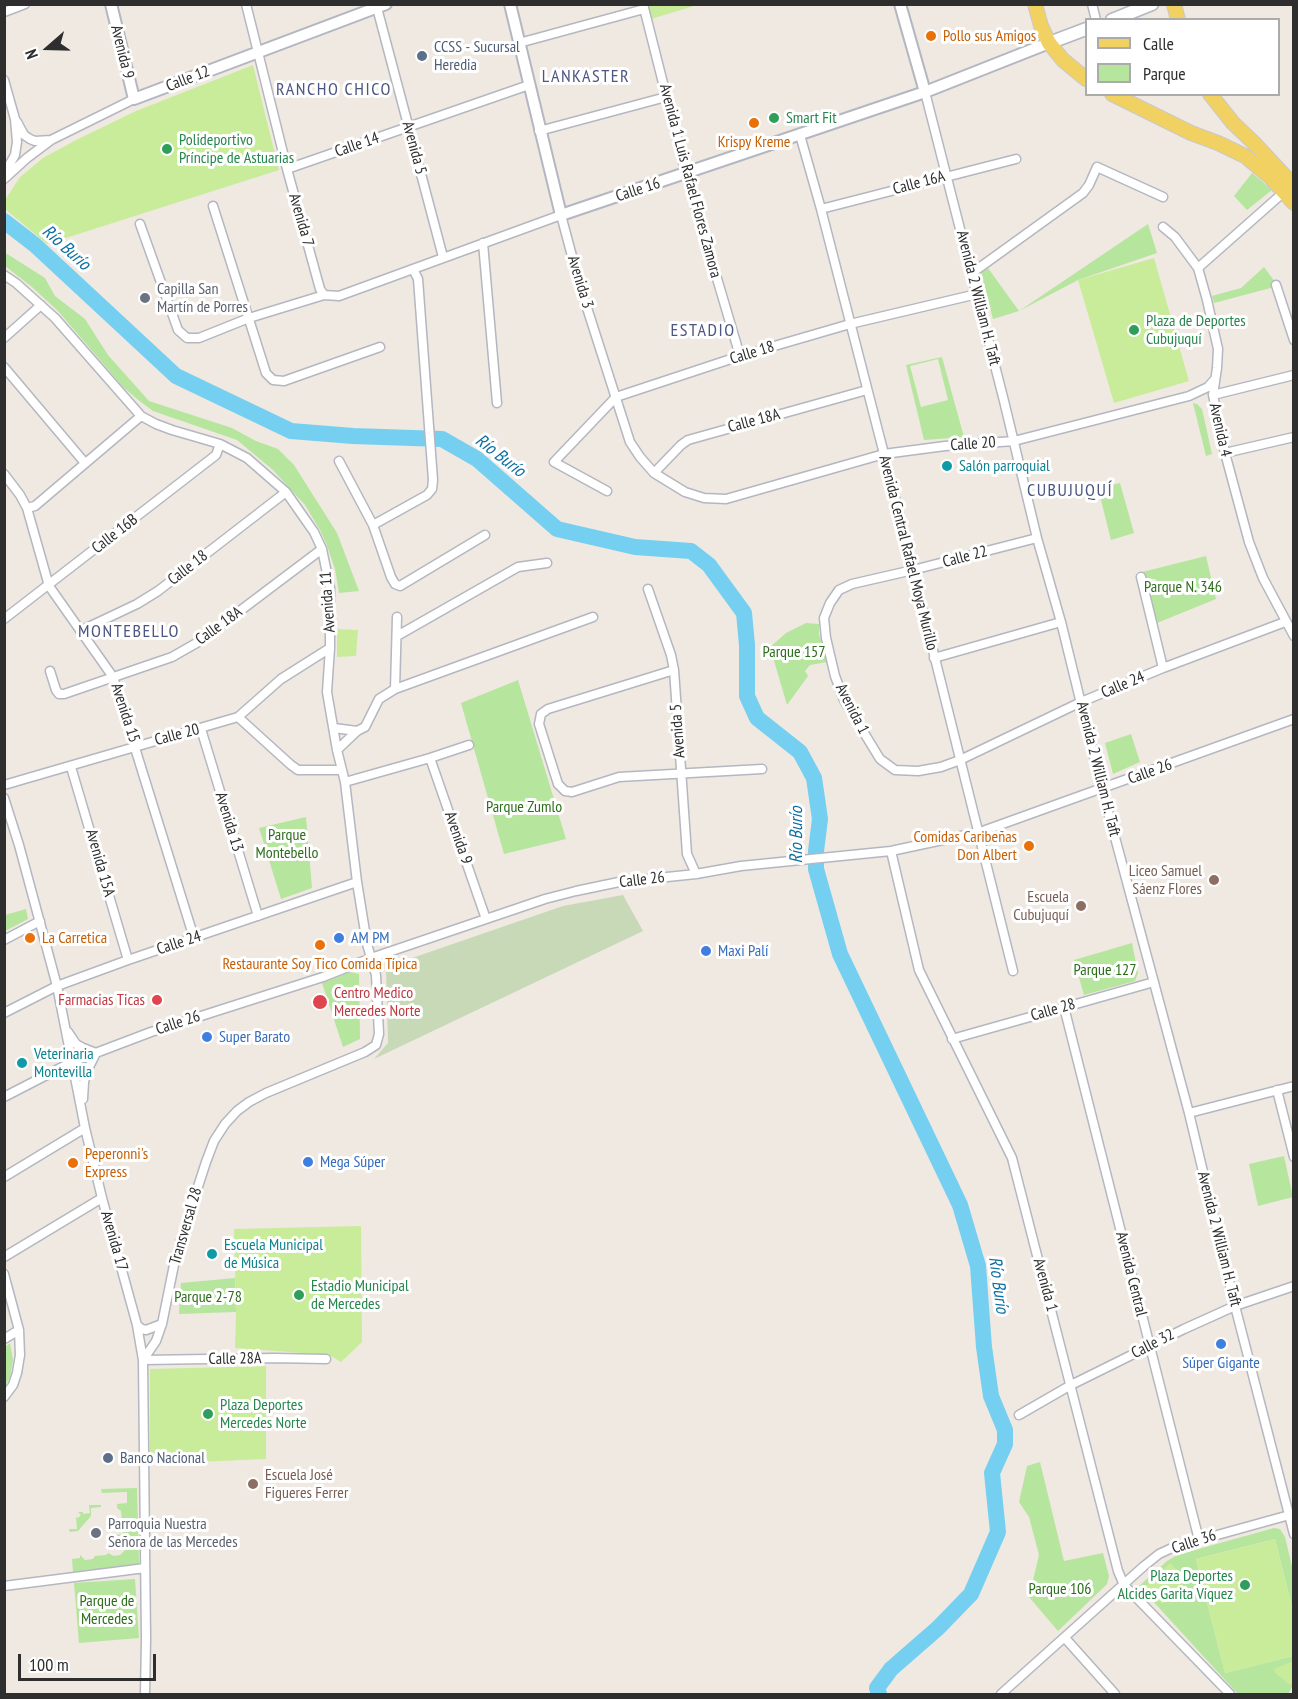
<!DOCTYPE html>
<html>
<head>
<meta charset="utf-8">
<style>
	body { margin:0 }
	#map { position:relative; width:1298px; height:1699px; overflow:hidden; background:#efe9e1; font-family:"PT Sans Narrow",sans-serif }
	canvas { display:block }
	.frame { position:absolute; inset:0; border:6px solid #2e2e2e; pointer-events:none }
	.legend { position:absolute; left:1085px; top:18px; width:195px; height:78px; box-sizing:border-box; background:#fff; border:2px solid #ababab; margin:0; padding:8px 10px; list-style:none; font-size:18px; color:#2e2e2e }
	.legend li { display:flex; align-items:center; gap:12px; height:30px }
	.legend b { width:30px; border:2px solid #ababab }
	.north { position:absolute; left:18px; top:18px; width:60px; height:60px; -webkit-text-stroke:4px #fff; paint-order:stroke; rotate:250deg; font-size:16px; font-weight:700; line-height:24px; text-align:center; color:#2e2e2e }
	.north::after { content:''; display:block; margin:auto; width:21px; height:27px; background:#2e2e2e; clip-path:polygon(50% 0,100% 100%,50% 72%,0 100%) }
	.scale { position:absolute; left:18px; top:1654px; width:138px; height:27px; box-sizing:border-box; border:3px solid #2e2e2e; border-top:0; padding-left:8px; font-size:18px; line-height:21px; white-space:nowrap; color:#2e2e2e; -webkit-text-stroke:4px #fff; paint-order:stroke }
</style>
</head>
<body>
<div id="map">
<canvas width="1298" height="1699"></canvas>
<div class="frame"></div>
<ul class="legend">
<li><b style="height:8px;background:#f2d163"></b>Calle</li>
<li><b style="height:16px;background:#b6e59e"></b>Parque</li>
</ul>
<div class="north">N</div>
<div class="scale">100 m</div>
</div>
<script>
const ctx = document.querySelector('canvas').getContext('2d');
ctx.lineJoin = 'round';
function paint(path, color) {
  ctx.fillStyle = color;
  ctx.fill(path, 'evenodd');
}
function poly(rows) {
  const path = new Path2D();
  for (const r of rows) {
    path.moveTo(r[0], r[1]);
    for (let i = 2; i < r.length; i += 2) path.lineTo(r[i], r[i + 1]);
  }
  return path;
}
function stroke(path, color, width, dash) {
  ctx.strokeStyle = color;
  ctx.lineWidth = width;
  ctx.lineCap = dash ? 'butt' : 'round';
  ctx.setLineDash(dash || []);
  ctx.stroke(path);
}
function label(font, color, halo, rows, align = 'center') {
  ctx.font = font + ' "PT Sans Narrow",sans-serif';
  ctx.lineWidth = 6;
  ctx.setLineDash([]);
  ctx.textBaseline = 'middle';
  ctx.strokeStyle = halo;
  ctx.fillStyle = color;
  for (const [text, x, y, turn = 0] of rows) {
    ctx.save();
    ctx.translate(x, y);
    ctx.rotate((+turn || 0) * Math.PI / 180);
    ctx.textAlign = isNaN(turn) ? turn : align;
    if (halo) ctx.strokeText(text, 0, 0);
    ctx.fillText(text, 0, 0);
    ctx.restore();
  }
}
const green = poly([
	[1252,173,1272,190,1247,210,1234,196],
	[1148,224,1157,253,1078,280,1019,311,993,319,981,272,988,268,1019,311],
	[4,252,45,278,55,296,85,319,108,355,149,401,232,428,256,441,278,449,294,465,337,533,359,591,339,593,335,569,326,543,320,530,305,505,273,470,237,440,153,411,137,399,123,387,58,311,32,287,5,266],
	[1264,267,1278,286,1214,303,1212,296,1241,288],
	[942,357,964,437,924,440,906,365],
	[938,359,948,400,921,407,910,366],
	[1193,403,1197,404,1202,409,1212,454,1206,456],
	[1120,483,1134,533,1111,540,1098,488],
	[1206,556,1216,599,1157,623,1150,597,1159,589,1156,579,1144,578,1142,572],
	[806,623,819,624,819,634,827,662,810,665,805,671,808,676,787,705,770,647,786,633],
	[518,680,566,839,504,854,461,703],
	[1131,734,1140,762,1113,774,1105,743],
	[306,817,312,888,281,899,259,828],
	[26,909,28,919,5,931,5,915],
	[1132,943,1138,973,1135,981,1084,995,1074,960],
	[350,972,359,974,360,1039,343,1047,322,983],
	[1284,1156,1293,1197,1258,1206,1249,1164],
	[235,1278,236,1312,179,1314,181,1283],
	[10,1343,13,1360,10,1377,5,1387,5,1347],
	[1040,1462,1064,1561,1103,1553,1109,1576,1107,1584,1102,1589,1058,1631,1029,1597,1039,1555,1029,1517,1019,1502,1027,1466],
	[137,1488,139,1563,135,1565,73,1572,72,1559,80,1558,80,1555,85,1560,93,1559,95,1556,106,1555,108,1553,114,1556,120,1555,126,1549,124,1540,116,1535,123,1534,122,1525,118,1525,122,1520,121,1511,117,1508,117,1504,127,1503,127,1492,102,1493,101,1489],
	[89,1505,101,1505,101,1507,91,1508,91,1516,78,1531,70,1532,69,1529,77,1529,76,1517,78,1518,81,1515,78,1512,83,1512,83,1514,90,1513],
	[1274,1528,1280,1529,1285,1537,1293,1571,1293,1611,1275,1539,1196,1559,1225,1673,1293,1656,1293,1686,1288,1694,1238,1694,1139,1586,1167,1561,1177,1555],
	[135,1579,139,1638,79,1643,74,1583]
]);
const cemetery = poly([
	[623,895,643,931,374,1059,388,1043,386,967,563,906]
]);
const pitch = poly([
	[647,4,697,5,651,19],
	[253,65,279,170,47,244,5,209,5,200,20,177,43,158,76,140,136,111],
	[1154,258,1189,381,1114,403,1078,280],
	[337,629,358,630,356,656,337,657],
	[361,1226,362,1342,341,1362,329,1355,235,1348,236,1312,234,1229],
	[266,1366,266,1459,150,1464,150,1369],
	[1275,1539,1293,1611,1293,1656,1225,1673,1196,1559],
	[1170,1563,1187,1580,1162,1604,1145,1587],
	[1293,1661,1293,1682,1290,1685,1275,1673,1274,1670,1276,1668]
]);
const river = poly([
	[4,221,35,245,176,376,291,431,353,436,442,439,477,459,557,529,635,547,691,551,709,565,744,613,747,645,747,696,757,718,800,752,814,778,820,819,816,851,816,869,840,954,960,1205,978,1266,984,1347,991,1396,1005,1430,1005,1444,992,1473,998,1532,971,1594,938,1628,891,1669,877,1688,879,1694]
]);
const minor = poly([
	[246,4,287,169,320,289,324,295],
	[376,4,443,257],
	[643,4,686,174,740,356],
	[1092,4,1096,20],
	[4,12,25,4],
	[519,43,644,9],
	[4,80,15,119,17,142,15,155,4,174],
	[925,92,1004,401,1037,538,1061,622,1102,789,1189,1113,1235,1306,1294,1534],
	[17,122,24,135,30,139,35,141,51,140],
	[539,131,666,97],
	[800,135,821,209,884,454,1013,971],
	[287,169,529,85],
	[4,179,27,158,51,140,134,99],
	[213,206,266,373,273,380,284,381,380,347],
	[821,209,1016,159],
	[140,224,178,330,187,338,199,338,249,318,324,295,339,296,561,215,580,286,630,442,640,457,654,473,685,492,704,498,726,499,884,454,945,446,1014,441,1189,396,1208,387,1215,379],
	[1163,227,1175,237,1198,268,1207,300,1218,349,1217,368,1213,395,1225,453,1249,542,1263,578,1294,636],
	[483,243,497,403],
	[1198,268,1284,192],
	[413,269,418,279,433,480,432,489,427,495,373,525,391,577,395,584,400,586,485,535],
	[972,273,1083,193,1089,185,1097,167,1163,197],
	[4,275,16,283,55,318,141,416,156,424,172,430,220,444,247,458,286,492,314,532,322,549,330,588,330,648,327,692,337,750,345,782,357,882,367,944,376,975,379,1034,376,1045,365,1052,266,1093,249,1102,237,1111,225,1124,214,1141,206,1162,192,1205,175,1260,162,1324,156,1341,143,1360],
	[1276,285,1294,340],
	[4,338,41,305],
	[4,367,85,463],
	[1213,395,1294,375],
	[1225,453,1294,437],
	[339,461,373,525],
	[654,473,681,445,688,440,867,390],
	[4,474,20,495,27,508,49,586,113,677,194,938],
	[607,491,554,462,616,397,740,356,850,324,977,294],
	[27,508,35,506,141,416],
	[1037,538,913,570,852,584,839,590,830,603,824,618,826,638,835,676,844,700,880,759,895,770,918,771,941,767,960,760,1081,702,1163,668,1285,622],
	[1141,577,1163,668],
	[648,589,671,655,674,670,687,854,696,874],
	[4,619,216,455,220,444],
	[82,630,137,604,158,591,286,492],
	[397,636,518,567,547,563],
	[934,658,1061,622],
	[674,670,548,709,541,714,539,724,558,784,565,791,572,792,619,777,762,769],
	[50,671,56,690,59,694,64,694,172,657,200,641,322,549],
	[395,689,397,617],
	[238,717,291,765,298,770,342,770],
	[334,728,357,731],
	[201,729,258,916],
	[337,750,357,731,365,727,379,699,395,689,593,617],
	[430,758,486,919],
	[71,767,128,960],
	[345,782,430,758,469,745],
	[4,785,238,717,281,679,330,648],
	[4,798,19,845,57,986,85,1128,102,1198,137,1325,143,1360,146,1639,145,1694],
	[891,851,919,970,1012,1158,1118,1571,1124,1585,1230,1694],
	[4,940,40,921],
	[1064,1007,1199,1540],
	[4,1013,57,986,128,960,357,882],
	[68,1032,76,1044,83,1048,96,1053,87,1071,84,1082,83,1099],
	[952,1039,1154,982],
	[1277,1090,1294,1157],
	[4,1097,72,1062,151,1032,323,977,371,958,545,899,576,891,619,882,696,874,741,866,891,851,980,832,1294,719],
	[1189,1113,1294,1086],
	[4,1177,85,1128],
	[4,1257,102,1198],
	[4,1274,19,1330,20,1355,17,1373,13,1385,4,1397],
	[137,1325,142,1329,146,1330,162,1324],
	[4,1339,19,1330],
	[143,1360,274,1358,326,1359],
	[1019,1415,1071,1385,1184,1329,1235,1306,1294,1286],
	[4,1586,145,1568],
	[1065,1638,1115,1694],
	[1001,1694,1144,1566,1159,1554,1174,1547,1293,1514]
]);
const tertiary = poly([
	[111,4,134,99,386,4],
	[510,4,561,215,925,92,1049,43],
	[900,4,925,92]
]);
const secondary = poly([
	[1112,20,1152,4],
	[1049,43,1086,29]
]);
const primary = poly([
	[1035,4,1041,26,1049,43,1063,60,1086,79],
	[1174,4,1178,20],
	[1112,94,1191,133,1218,143,1245,156,1271,178,1294,203],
	[1210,94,1233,123,1254,143,1294,186]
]);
const markers = [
	[931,36,6,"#e8710a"],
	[422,56,6,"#5c6f8a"],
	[774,118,6,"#2e9e5b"],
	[754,123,6,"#e8710a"],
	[167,149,6,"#2e9e5b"],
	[145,298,6,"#6b7280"],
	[1134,330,6,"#2e9e5b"],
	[947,466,6,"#0f9aa8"],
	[1029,846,6,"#e8710a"],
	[1214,880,6,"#8d6e63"],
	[1081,906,6,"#8d6e63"],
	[30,938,6,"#e8710a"],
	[339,938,6,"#3f7fe0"],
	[320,945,6,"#e8710a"],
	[706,951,6,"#3f7fe0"],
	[157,1000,6,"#e0444e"],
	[320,1002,8,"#e0444e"],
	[207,1037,6,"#3f7fe0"],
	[22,1063,6,"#0f9aa8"],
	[308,1162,6,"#3f7fe0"],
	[73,1163,6,"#e8710a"],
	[212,1254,6,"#0f9aa8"],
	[299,1295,6,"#2e9e5b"],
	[1221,1344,6,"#3f7fe0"],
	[208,1414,6,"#2e9e5b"],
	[108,1458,6,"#5c6f8a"],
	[253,1484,6,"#8d6e63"],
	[96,1533,6,"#6b7280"],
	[1245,1585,6,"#2e9e5b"]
];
const foodNames = [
	["Pollo sus Amigos",943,36],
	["Krispy Kreme",754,142,"center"],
	["Comidas Caribeñas",1017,837,"right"],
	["Don Albert",1017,855,"right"],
	["La Carretica",42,938],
	["Restaurante Soy Tico Comida Típica",320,964,"center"],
	["Peperonni's",85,1154],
	["Express",85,1172]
];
const serviceNames = [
	["CCSS - Sucursal",434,47],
	["Heredia",434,65],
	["Banco Nacional",120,1458]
];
const streetNames = [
	["Avenida 9",122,52,76],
	["Calle 12",188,79,-21],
	["Calle 14",357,145,-19],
	["Avenida 5",414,148,75],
	["Avenida 1 Luis Rafael Flores Zamora",690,181,75],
	["Calle 16A",919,183,-15],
	["Calle 16",638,190,-18],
	["Avenida 7",301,220,74],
	["Avenida 3",580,282,73],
	["Avenida 2 William H. Taft",978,298,76],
	["Calle 18",752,353,-17],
	["Calle 18A",754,421,-15],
	["Avenida 4",1220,430,77],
	["Calle 20",973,444,-4],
	["Calle 16B",115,534,-38],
	["Avenida Central Rafael Moya Murillo",908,553,76],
	["Calle 22",965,557,-15],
	["Calle 18",188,568,-38],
	["Avenida 11",328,602,-94],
	["Calle 18A",219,626,-36],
	["Calle 24",1123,685,-23],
	["Avenida 1",852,709,63],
	["Avenida 15",125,713,72],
	["Avenida 5",678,731,-94],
	["Calle 20",177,735,-15],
	["Avenida 2 William H. Taft",1098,769,76],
	["Calle 26",1150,772,-20],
	["Avenida 13",229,822,73],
	["Avenida 9",458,838,71],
	["Avenida 15A",100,863,74],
	["Calle 26",642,880,-7],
	["Calle 24",179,943,-18],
	["Calle 28",1053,1010,-16],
	["Calle 26",178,1023,-18],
	["Transversal 28",186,1226,-74],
	["Avenida 2 William H. Taft",1219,1239,76],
	["Avenida 17",114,1241,74],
	["Avenida Central",1131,1274,76],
	["Avenida 1",1045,1285,75],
	["Calle 32",1153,1344,-27],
	["Calle 28A",235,1359,-1],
	["Calle 36",1194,1542,-18]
];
const leisureNames = [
	["Smart Fit",786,118],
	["Polideportivo",179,140],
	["Príncipe de Astuarias",179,158],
	["Plaza de Deportes",1146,321],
	["Cubujuquí",1146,339],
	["Estadio Municipal",311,1286],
	["de Mercedes",311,1304],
	["Plaza Deportes",220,1405],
	["Mercedes Norte",220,1423],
	["Plaza Deportes",1233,1576,"right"],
	["Alcides Garita Víquez",1233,1594,"right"]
];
const worshipNames = [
	["Capilla San",157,289],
	["Martín de Porres",157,307],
	["Parroquia Nuestra",108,1524],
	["Señora de las Mercedes",108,1542]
];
const cultureNames = [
	["Salón parroquial",959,466],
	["Veterinaria",34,1054],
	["Montevilla",34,1072],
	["Escuela Municipal",224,1245],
	["de Música",224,1263]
];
const parkNames = [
	["Parque N. 346",1183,587],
	["Parque 157",794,652],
	["Parque Zumlo",524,807],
	["Parque",287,835],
	["Montebello",287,853],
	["Parque 127",1105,970],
	["Parque 2-78",208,1297],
	["Parque 106",1060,1589],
	["Parque de",107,1601],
	["Mercedes",107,1619]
];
const educationNames = [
	["Liceo Samuel",1202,871],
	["Sáenz Flores",1202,889],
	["Escuela",1069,897],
	["Cubujuquí",1069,915],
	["Escuela José",265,1475,"left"],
	["Figueres Ferrer",265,1493,"left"]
];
const shopNames = [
	["AM PM",351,938],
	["Maxi Palí",718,951],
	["Super Barato",219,1037],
	["Mega Súper",320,1162],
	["Súper Gigante",1221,1363,"center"]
];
const healthNames = [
	["Centro Medico",334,993],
	["Mercedes Norte",334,1011],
	["Farmacias Ticas",145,1000,"right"]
];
const neighbourhoodNames = [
	["LANKASTER",586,77],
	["RANCHO CHICO",334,90],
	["ESTADIO",703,331],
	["CUBUJUQUÍ",1070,491],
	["MONTEBELLO",129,632]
];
const waterNames = [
	["Río Burío",66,248,42],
	["Río Burío",500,456,38],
	["Río Burío",797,835,-90],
	["Río Burío",998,1285,82]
];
paint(green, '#b6e59e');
paint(cemetery, '#c8d9b8');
paint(pitch, '#c9ec9a');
stroke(river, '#75cff0', 16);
stroke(minor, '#b4b7c1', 11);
stroke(tertiary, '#b4b7c1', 14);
stroke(secondary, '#b4b7c1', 15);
stroke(primary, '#c9c9c9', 16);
stroke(minor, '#fff', 8);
stroke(tertiary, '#fff', 10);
stroke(secondary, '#fff', 12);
stroke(primary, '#f2d163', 14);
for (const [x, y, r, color] of markers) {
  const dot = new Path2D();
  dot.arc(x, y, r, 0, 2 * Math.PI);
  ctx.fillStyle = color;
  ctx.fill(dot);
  stroke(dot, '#fff', 2);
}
label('16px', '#c56008', '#fff', foodNames, 'left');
label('16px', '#4e5e75', '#fff', serviceNames, 'left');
label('16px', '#2e2e2e', '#fff', streetNames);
label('16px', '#27864d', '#fff', leisureNames, 'left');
label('16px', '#5b616d', '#fff', worshipNames, 'left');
label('16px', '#0d838f', '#fff', cultureNames, 'left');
label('16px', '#2c6e1b', '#fff', parkNames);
label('16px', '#785e54', '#fff', educationNames, 'right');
label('16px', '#366cbe', '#fff', shopNames, 'left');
label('16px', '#be3a42', '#fff', healthNames, 'left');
ctx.letterSpacing = '1.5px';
label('18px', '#4d5680', '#fff', neighbourhoodNames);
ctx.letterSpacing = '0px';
label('italic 18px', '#0d6fa3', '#fff', waterNames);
</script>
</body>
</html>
